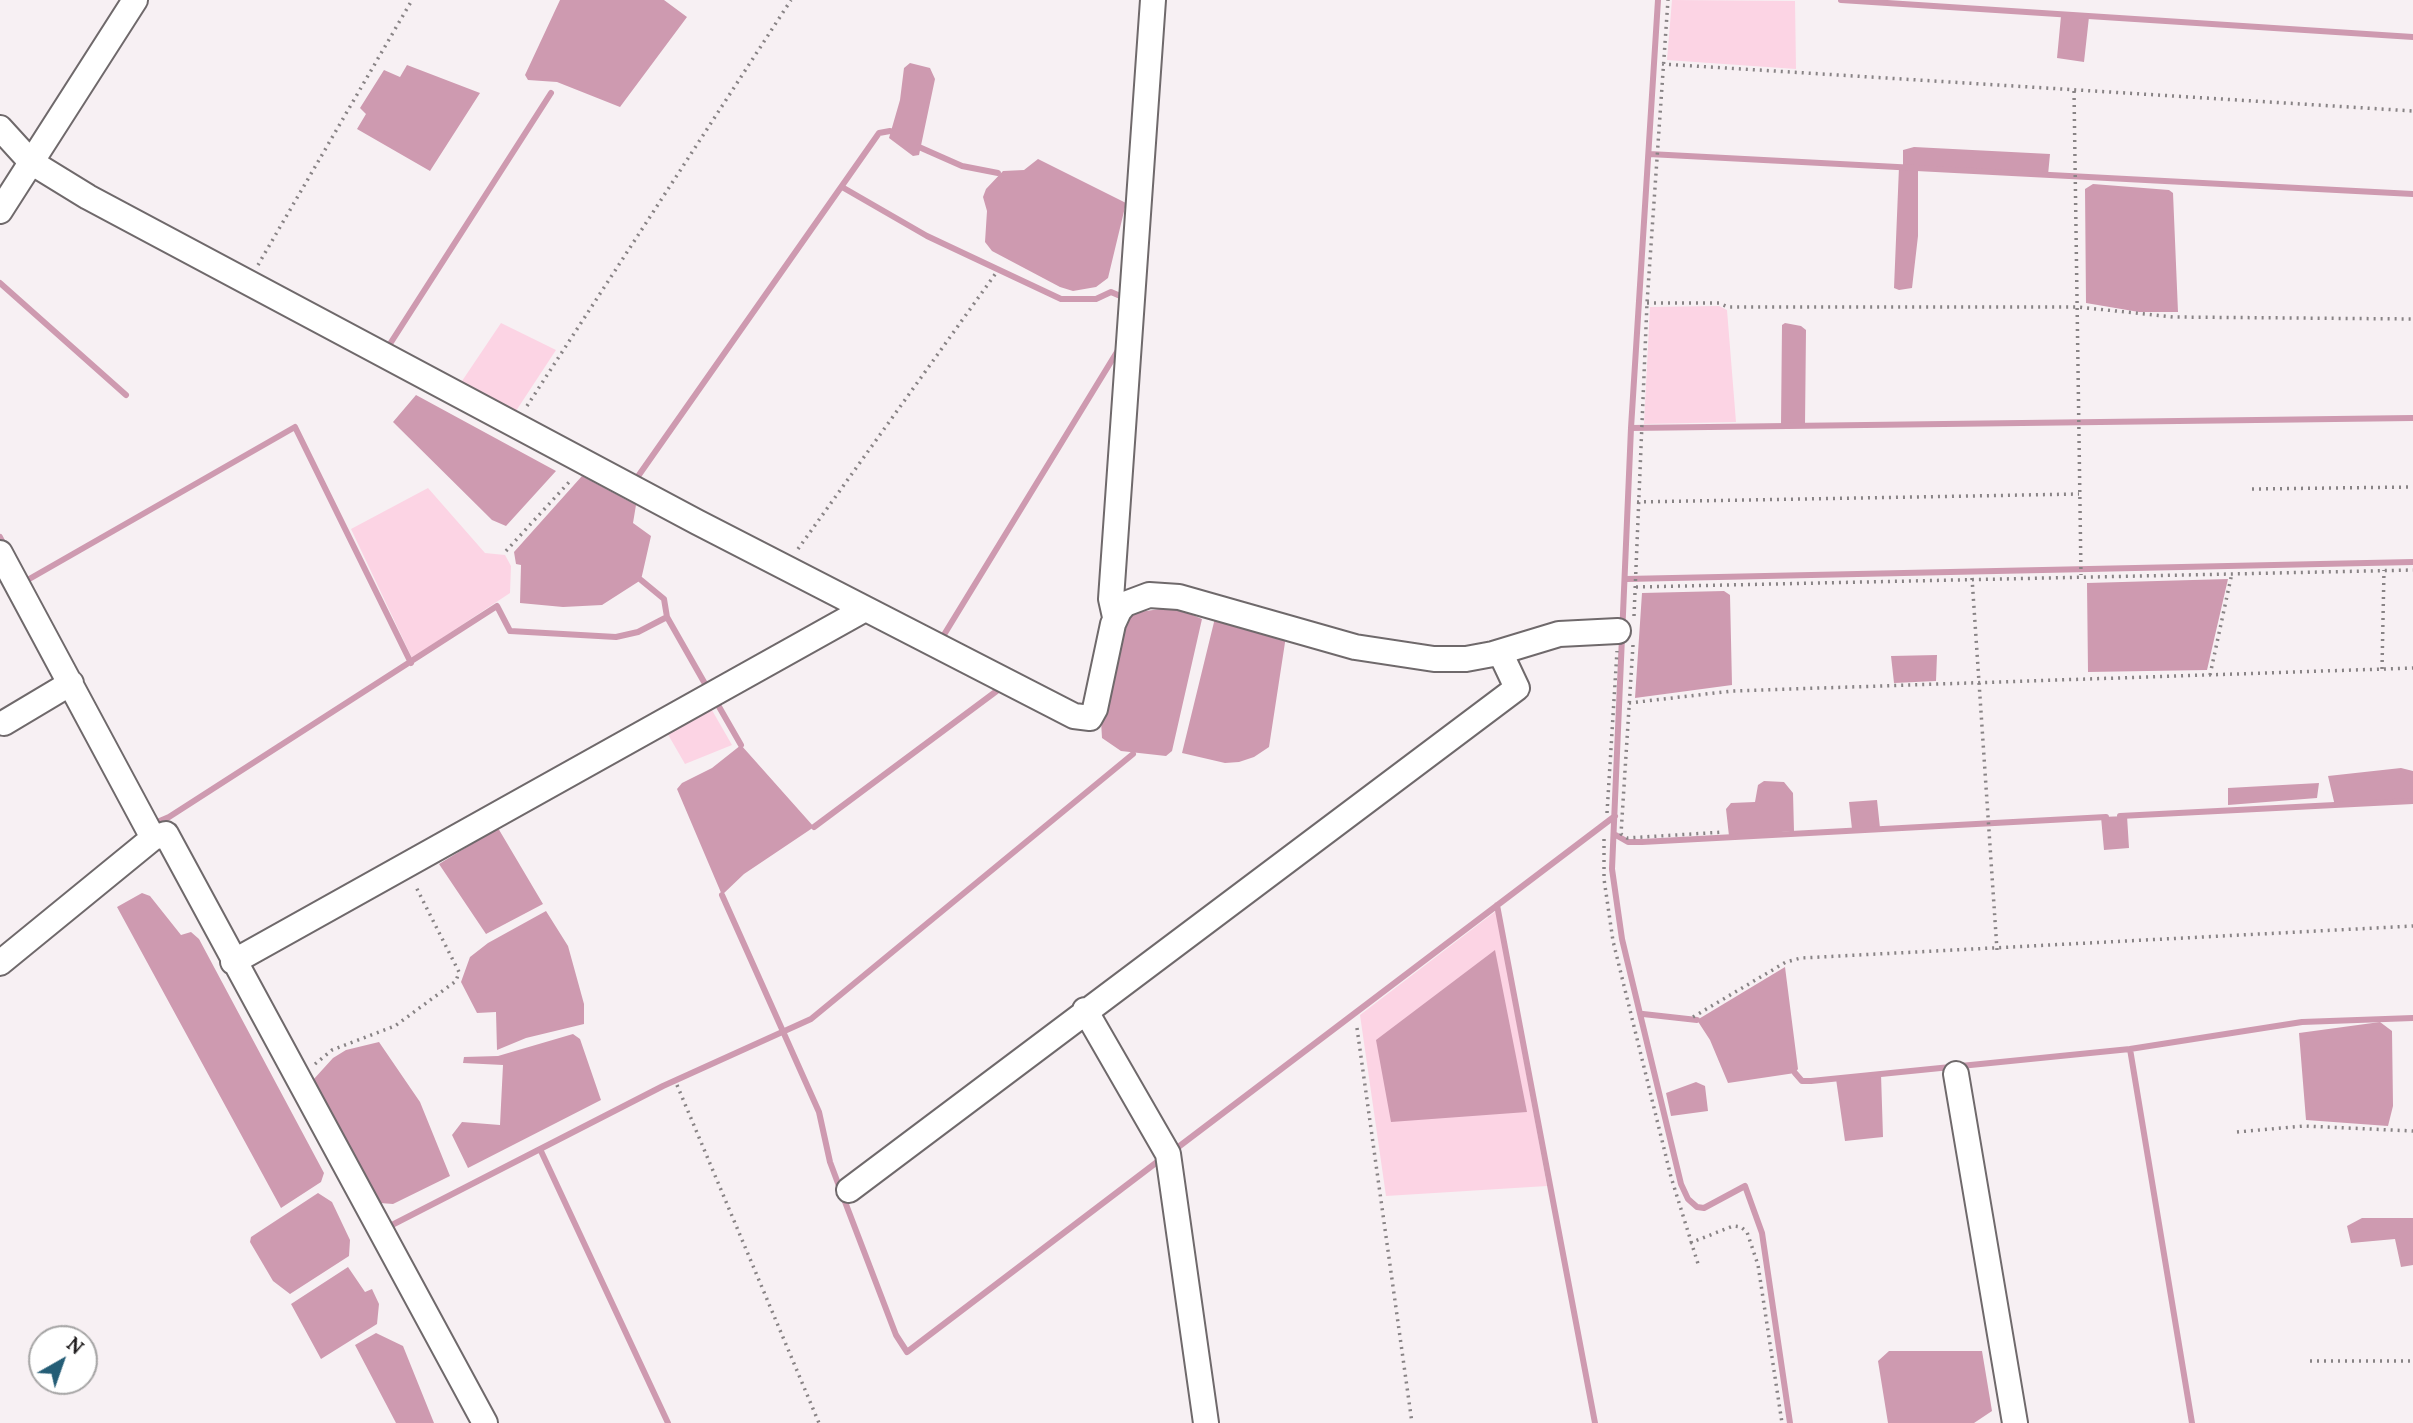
<!DOCTYPE html>
<html>
<head>
<meta charset="utf-8">
<style>
	body { margin:0 }
	#map { position:relative; width:2413px; height:1423px; overflow:hidden; background:#f7f0f3; font-family:Lora,serif }
	canvas { display:block }
	.north { position:absolute; left:28px; top:1325px; width:70px; height:70px; box-sizing:border-box; background:#fff; border:2px solid #a6a5a5; border-radius:50%; rotate:40deg; font-size:19px; font-weight:700; line-height:28px; text-align:center; color:#201d1e }
	.north::after { content:''; display:block; margin:auto; width:24px; height:32px; background:#245d76; clip-path:polygon(50% 0,100% 100%,50% 72%,0 100%) }
</style>
</head>
<body>
<div id="map">
<canvas width="2413" height="1423"></canvas>
<div class="north">N</div>
</div>
<script>
const ctx = document.querySelector('canvas').getContext('2d');
ctx.lineJoin = 'round';
function paint(path, color) {
  ctx.fillStyle = color;
  ctx.fill(path, 'evenodd');
}
function poly(rows) {
  const path = new Path2D();
  for (const r of rows) {
    path.moveTo(r[0], r[1]);
    for (let i = 2; i < r.length; i += 2) path.lineTo(r[i], r[i + 1]);
  }
  return path;
}
function stroke(path, color, width, dash) {
  ctx.strokeStyle = color;
  ctx.lineWidth = width;
  ctx.lineCap = dash ? 'butt' : 'round';
  ctx.setLineDash(dash || []);
  ctx.stroke(path);
}
const green = poly([
	[1672,0,1795,1,1796,69,1667,60],
	[1719,306,1727,310,1736,422,1644,424,1650,307],
	[501,323,556,350,514,414,460,384],
	[428,488,485,553,505,555,511,566,510,593,412,658,351,529],
	[709,705,732,745,685,764,666,731],
	[1496,911,1547,1186,1386,1196,1360,1015]
]);
const water = poly([
	[560,0,664,0,687,17,620,107,557,82,528,80,525,75],
	[2061,16,2089,17,2084,62,2057,58],
	[910,63,930,68,935,79,919,155,913,156,889,138,900,100,904,68],
	[407,65,480,93,430,171,357,129,366,114,360,108,384,70,400,77],
	[1914,147,2050,154,2048,175,1918,168,1918,236,1912,288,1899,290,1894,288,1899,167,1903,167,1903,150],
	[1038,159,1126,203,1108,278,1096,287,1073,291,1060,287,992,251,985,242,987,211,983,197,986,189,1003,171,1024,170],
	[2093,184,2169,190,2173,193,2178,312,2139,312,2086,303,2085,189],
	[1785,323,1801,326,1806,330,1805,425,1781,425,1782,325],
	[416,395,556,471,506,526,492,520,393,422],
	[582,476,636,505,633,523,651,536,641,580,602,605,563,607,520,603,521,565,516,564,514,552],
	[2228,579,2207,670,2088,672,2087,583],
	[1724,591,1730,595,1732,685,1635,698,1642,593],
	[1174,607,1202,619,1172,751,1166,756,1121,751,1102,738,1101,721,1126,621,1132,613],
	[1215,618,1286,636,1269,747,1254,757,1239,762,1225,763,1182,753],
	[1937,655,1936,681,1894,683,1891,656],
	[741,745,814,827,744,874,722,895,677,789,682,783,712,768],
	[2401,768,2413,771,2413,801,2335,806,2328,776],
	[1764,781,1784,782,1793,793,1794,831,1729,836,1726,809,1731,803,1755,802,1758,785],
	[2319,783,2317,798,2228,805,2228,788],
	[1877,800,1880,828,1852,829,1849,802],
	[2127,816,2129,848,2104,850,2101,817],
	[498,828,543,904,486,934,439,864],
	[142,893,150,896,181,935,191,932,199,939,324,1173,321,1182,281,1208,117,907],
	[546,911,568,946,584,1004,584,1024,526,1038,497,1050,496,1012,477,1013,461,982,470,957,488,943],
	[1495,950,1527,1112,1391,1122,1376,1040],
	[1785,967,1798,1069,1795,1073,1728,1083,1710,1040,1697,1020],
	[2380,1022,2392,1031,2393,1106,2388,1126,2306,1120,2299,1033],
	[573,1034,580,1039,601,1100,468,1168,452,1135,462,1122,500,1125,503,1065,463,1063,464,1057,498,1056],
	[379,1042,420,1102,450,1176,393,1204,380,1203,313,1080,333,1058,346,1050],
	[1881,1074,1883,1137,1845,1141,1836,1079],
	[1696,1082,1705,1086,1708,1111,1671,1116,1666,1093],
	[318,1193,332,1202,350,1240,349,1256,290,1294,273,1281,250,1242,251,1237],
	[2362,1218,2413,1218,2413,1265,2401,1267,2395,1239,2351,1243,2347,1226],
	[348,1267,365,1292,372,1289,379,1304,377,1324,321,1359,291,1304],
	[376,1333,403,1346,434,1423,396,1423,355,1345],
	[1889,1351,1982,1351,1992,1411,1974,1423,1888,1423,1878,1361]
]);
const stream = poly([
	[1658,0,1631,428,1612,869,1622,939,1681,1184,1688,1199,1697,1207,1704,1208,1745,1186,1762,1233,1790,1423],
	[1841,0,2413,37],
	[919,147,962,166,998,173],
	[1649,154,2413,194],
	[842,187,927,236,1061,299,1096,299,1111,292,1125,298],
	[0,283,126,395],
	[388,347,551,93],
	[1631,428,2413,418],
	[634,482,879,133,890,131],
	[0,537,6,549],
	[1626,579,2413,562],
	[641,580,664,599,667,617,708,689],
	[24,582,295,427,411,663],
	[942,638,1120,347],
	[714,698,741,745],
	[2120,816,2413,801],
	[155,823,169,817,497,606,510,631,616,637,638,632,667,617],
	[814,827,998,690],
	[1614,834,1628,842,1642,842,2106,817],
	[722,895,819,1112,830,1162,842,1194,896,1335,907,1352,1161,1159],
	[1497,905,1595,1423],
	[1643,1014,1697,1020],
	[2130,1049,2192,1423],
	[1795,1073,1802,1081,1811,1081,2130,1049,2302,1022,2413,1018],
	[540,1149,668,1423],
	[1173,1151,1615,816],
	[392,1230,390,1226,663,1086,811,1019,1133,754]
]);
const path = poly([
	[1662,64,2413,111],
	[2074,91,2081,575],
	[258,265,412,0],
	[1647,303,1719,303,1728,307,2078,307,2173,317,2413,319],
	[527,406,791,0],
	[2252,489,2413,487],
	[1637,502,2079,494],
	[798,549,996,273],
	[506,551,571,480],
	[1972,578,1997,950],
	[1636,587,2413,570],
	[1634,616,1647,303,1668,0],
	[1633,645,1621,834,1627,838,1724,832],
	[2382,669,2384,570],
	[2210,675,2232,573],
	[1629,703,1732,691,2413,668],
	[1607,813,1617,651],
	[1604,839,1604,879,1613,941,1671,1177,1699,1267],
	[1693,1017,1786,962,1801,958,2413,926],
	[1357,1028,1412,1423],
	[315,1064,332,1050,395,1026,456,981,459,972,415,885],
	[677,1085,819,1423],
	[2237,1132,2304,1126,2413,1131],
	[1690,1243,1733,1226,1741,1227,1747,1232,1758,1265,1782,1423],
	[2310,1361,2413,1361]
]);
const minor = poly([
	[0,128,31,162,88,197,697,522,1074,716,1090,718,1095,709,1113,624,1119,611,1125,604,1149,595,1179,597,1355,647,1434,659,1466,659,1493,654,1559,634,1618,631],
	[0,211,135,0],
	[0,553,153,838],
	[1115,617,1111,599,1153,0],
	[4,723,71,683],
	[233,962,865,609],
	[0,963,153,838,166,834,485,1423],
	[1085,1010,1168,1154,1206,1423],
	[1956,1074,2015,1423],
	[849,1190,1517,688,1500,652]
]);
paint(green, '#fcd4e4');
paint(water, '#ce9ab0');
stroke(stream, '#ce9ab0', 6);
stroke(minor, '#6f696b', 28);
stroke(path, '#888385', 3.5, [2, 5]);
stroke(minor, '#fff', 24);
</script>
</body>
</html>
